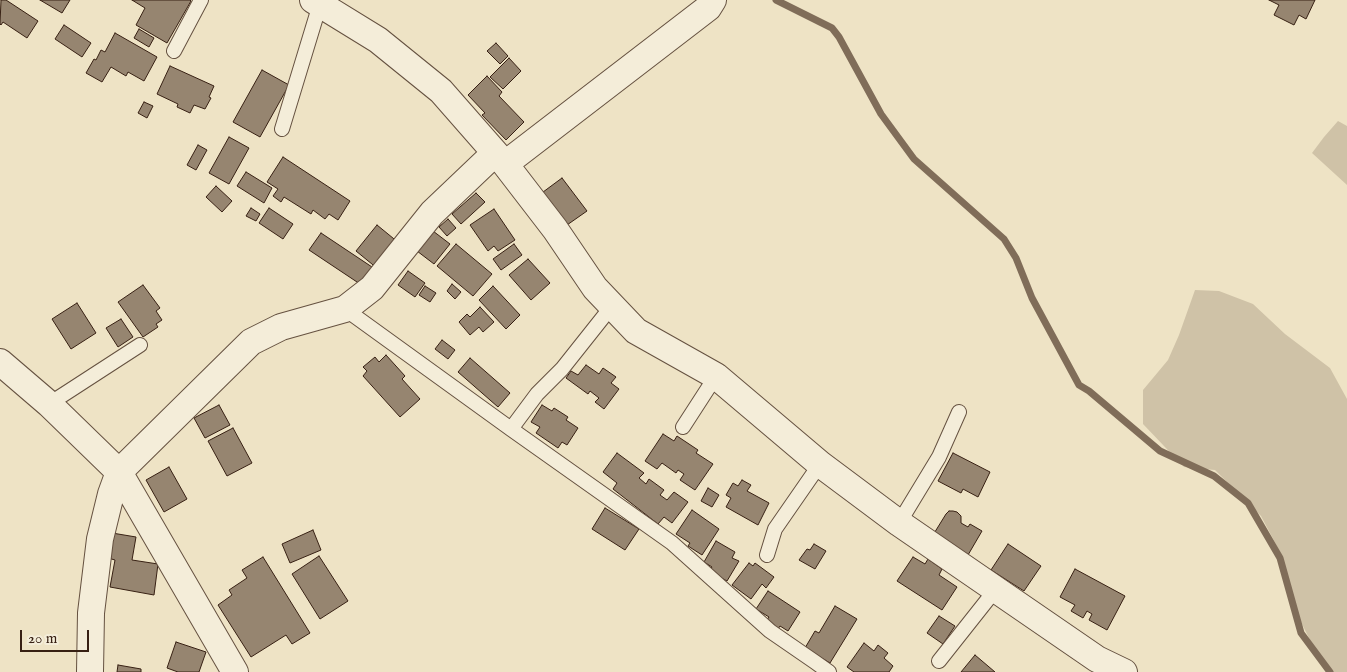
<!DOCTYPE html>
<html>
<head>
<meta charset="utf-8">
<style>
	body { margin:0 }
	#map { position:relative; width:1347px; height:672px; overflow:hidden; background:#eee3c5; font-family:"IM FELL English",serif }
	canvas { display:block }
	.scale { position:absolute; left:20px; top:630px; width:69px; height:22px; box-sizing:border-box; border:2px solid #372013; border-top:0; padding-left:6px; font-size:15px; line-height:18px; white-space:nowrap; color:#372013; -webkit-text-stroke:4px #f4edd9; paint-order:stroke }
</style>
</head>
<body>
<div id="map">
<canvas width="1347" height="672"></canvas>
<div class="scale">20 m</div>
</div>
<script>
const ctx = document.querySelector('canvas').getContext('2d');
ctx.lineJoin = 'round';
function paint(path, color) {
  ctx.fillStyle = color;
  ctx.fill(path, 'evenodd');
}
function poly(rows) {
  const path = new Path2D();
  for (const r of rows) {
    path.moveTo(r[0], r[1]);
    for (let i = 2; i < r.length; i += 2) path.lineTo(r[i], r[i + 1]);
  }
  return path;
}
function stroke(path, color, width, dash) {
  ctx.strokeStyle = color;
  ctx.lineWidth = width;
  ctx.lineCap = dash ? 'butt' : 'round';
  ctx.setLineDash(dash || []);
  ctx.stroke(path);
}
const green = poly([
	[1338,121,1347,126,1347,185,1312,153,1324,137],
	[1195,290,1219,291,1253,304,1285,334,1330,368,1347,399,1347,672,1328,672,1323,666,1299,618,1280,552,1261,516,1215,470,1184,467,1143,424,1143,390,1168,360,1179,335]
]);
const stream = poly([
	[776,0,832,28,839,37,881,114,914,159,1004,239,1016,258,1032,298,1079,385,1089,391,1160,451,1214,476,1248,503,1280,558,1301,633,1330,672]
]);
const building = poly([
	[1,0,6,0,38,21,27,38,3,22,1,25,0,24,1,0],
	[40,0,70,0,62,13,40,0],
	[132,0,190,0,191,1,167,43,136,25,145,8,132,0],
	[1269,0,1315,0,1306,19,1299,15,1294,25,1274,15,1279,5,1269,0],
	[64,25,91,43,82,57,55,39,64,25],
	[139,29,154,38,149,47,134,38,139,29],
	[115,33,157,57,144,81,128,72,126,76,111,67,102,82,86,73,94,59,96,60,101,50,105,52,115,33],
	[496,43,508,56,500,64,487,51,496,43],
	[509,58,521,71,503,89,490,77,509,58],
	[170,66,214,86,209,97,211,98,205,109,194,105,190,113,177,107,178,104,157,94,170,66],
	[262,70,289,85,260,137,233,122,262,70],
	[487,76,502,92,499,96,524,122,506,140,482,115,485,113,468,95,487,76],
	[144,102,153,106,147,118,138,113,144,102],
	[229,137,249,148,229,184,209,173,229,137],
	[198,145,207,150,196,170,187,165,198,145],
	[283,157,350,201,338,220,329,214,325,219,313,210,311,214,284,197,281,202,273,196,278,189,267,182,283,157],
	[246,172,272,188,264,203,237,186,246,172],
	[562,178,587,211,567,225,539,195,562,178],
	[216,186,232,201,222,212,206,197,216,186],
	[476,193,485,202,461,224,452,214,476,193],
	[251,208,260,214,256,221,246,216,251,208],
	[269,208,293,224,283,239,259,223,269,208],
	[494,209,515,240,498,251,494,246,488,251,470,225,494,209],
	[448,219,456,228,447,236,439,227,448,219],
	[377,225,399,243,378,269,356,251,377,225],
	[433,231,450,244,434,264,417,251,433,231],
	[321,233,375,269,363,286,309,250,321,233],
	[456,244,492,274,473,296,437,266,456,244],
	[514,244,522,255,501,270,493,259,514,244],
	[528,259,550,283,531,300,509,275,528,259],
	[408,271,425,283,415,297,398,285,408,271],
	[452,284,461,292,455,299,447,291,452,284],
	[143,285,160,308,156,311,162,320,156,324,158,327,143,337,118,302,143,285],
	[425,286,436,293,430,302,419,295,425,286],
	[493,286,520,315,506,329,479,300,493,286],
	[77,303,96,333,71,349,52,319,77,303],
	[480,307,494,322,483,332,479,327,470,335,459,322,467,314,470,317,480,307],
	[121,319,133,337,118,347,106,328,121,319],
	[442,340,455,350,448,359,435,349,442,340],
	[386,355,405,376,402,379,420,399,400,417,363,376,367,371,363,367,375,357,379,362,386,355],
	[470,358,510,393,498,407,458,372,470,358],
	[586,365,599,374,603,368,616,377,611,383,619,389,604,409,595,402,599,398,590,391,588,394,566,378,571,371,578,375,586,365],
	[219,405,230,425,205,438,194,418,219,405],
	[542,405,552,411,554,408,568,417,566,420,578,428,567,445,562,442,558,448,536,433,540,427,531,422,542,405],
	[233,428,252,463,227,476,208,441,233,428],
	[663,434,674,441,677,436,698,450,696,453,713,464,695,490,680,480,684,474,678,470,676,473,662,463,657,469,645,461,663,434],
	[617,453,644,473,639,478,646,484,649,479,664,490,660,495,667,500,674,492,688,502,672,523,664,517,658,524,613,489,617,483,603,472,617,453],
	[953,453,990,472,978,497,963,489,961,493,938,481,953,453],
	[169,467,187,499,164,512,146,480,169,467],
	[742,480,751,485,747,491,769,503,758,525,726,507,731,498,726,495,733,483,738,486,742,480],
	[708,488,719,495,712,507,701,501,708,488],
	[605,508,639,529,625,550,592,529,605,508],
	[692,510,719,529,702,555,688,546,690,543,676,534,692,510],
	[949,511,953,511,957,512,961,516,961,523,968,527,970,524,982,531,968,555,933,535,946,514,949,511],
	[313,530,321,550,290,563,282,544,313,530],
	[112,533,136,537,132,560,158,564,154,595,110,587,115,560,108,558,112,533],
	[716,541,735,552,732,558,739,561,727,581,709,571,712,567,704,562,716,541],
	[814,544,826,551,815,569,799,560,807,549,810,550,814,544],
	[1008,544,1041,566,1024,591,991,570,1008,544],
	[319,556,348,601,320,619,292,574,319,556],
	[263,557,310,633,292,644,286,635,251,657,218,605,232,595,229,590,247,578,242,570,263,557],
	[913,557,925,564,928,559,942,569,939,575,957,587,942,610,897,581,913,557],
	[749,563,753,566,755,563,774,577,766,588,762,584,751,599,732,585,749,563],
	[1075,569,1125,596,1107,630,1089,620,1092,614,1087,611,1083,618,1071,611,1075,605,1060,597,1075,569],
	[768,591,800,612,788,631,780,626,778,629,766,621,769,617,756,609,768,591],
	[835,606,857,619,830,663,805,648,815,631,819,633,835,606],
	[939,616,955,626,943,644,927,633,939,616],
	[176,642,206,652,199,672,178,672,167,668,176,642],
	[864,643,874,651,878,645,888,653,884,658,893,666,889,672,854,672,847,667,864,643],
	[975,655,995,672,961,672,975,655],
	[118,665,141,669,141,672,117,672,118,665]
]);
const service = poly([
	[174,51,201,0],
	[282,129,320,4],
	[345,309,511,429,672,543,770,631,815,662,829,672],
	[49,404,140,345],
	[683,427,716,376],
	[511,429,537,394,562,369,612,306],
	[899,523,939,457,959,412],
	[767,555,775,529,820,464],
	[939,661,996,589]
]);
const minor = poly([
	[313,0,378,40,441,91,505,164,555,229,595,288,636,331,716,376,820,464,899,523,1097,659,1124,672],
	[505,164,708,8,713,0],
	[0,362,49,404,119,472,235,672],
	[90,672,91,613,100,539,111,494,119,472,251,342,281,327,345,309,372,288,432,213,495,153]
]);
paint(green, '#cfc2a7');
stroke(stream, '#806d59', 7);
paint(building, '#968570');
stroke(building, '#372013', 1);
stroke(service, '#655140', 16);
stroke(minor, '#655140', 28);
stroke(service, '#f4edd9', 14);
stroke(minor, '#f4edd9', 26);
</script>
</body>
</html>
